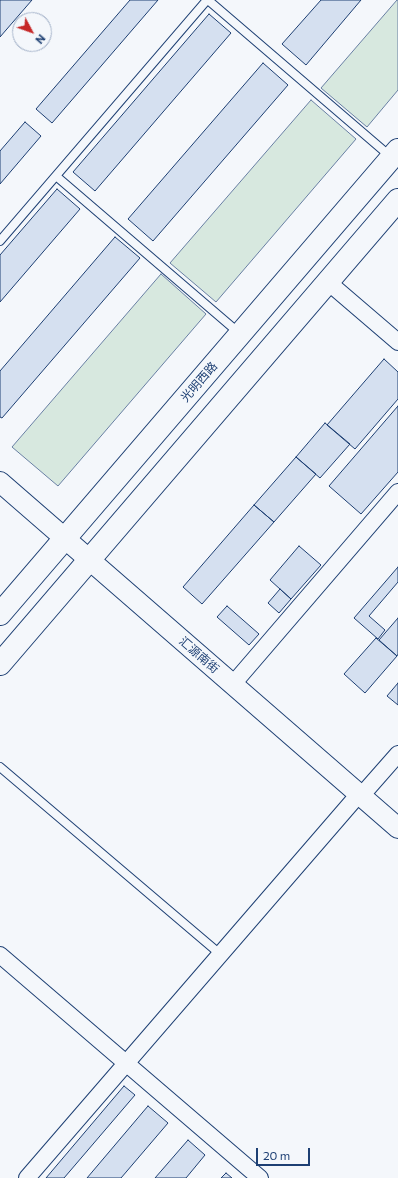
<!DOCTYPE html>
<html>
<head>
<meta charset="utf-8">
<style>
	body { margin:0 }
	#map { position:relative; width:398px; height:1178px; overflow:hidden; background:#f4f7fb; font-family:Commissioner,sans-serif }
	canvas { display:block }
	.north { position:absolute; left:12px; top:12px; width:40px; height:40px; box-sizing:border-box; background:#f4f7fb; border:1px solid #9eadc5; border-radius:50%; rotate:131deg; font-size:11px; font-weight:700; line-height:16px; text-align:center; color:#1d3f73 }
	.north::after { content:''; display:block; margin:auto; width:14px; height:18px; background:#c62828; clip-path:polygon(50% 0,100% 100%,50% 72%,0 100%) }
	.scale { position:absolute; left:256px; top:1148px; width:54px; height:18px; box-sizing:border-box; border:2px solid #1d3f73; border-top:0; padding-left:5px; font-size:12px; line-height:14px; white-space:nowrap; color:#1d3f73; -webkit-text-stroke:3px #f4f7fb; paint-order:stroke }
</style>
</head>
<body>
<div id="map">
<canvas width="398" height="1178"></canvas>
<div class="north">N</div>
<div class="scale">20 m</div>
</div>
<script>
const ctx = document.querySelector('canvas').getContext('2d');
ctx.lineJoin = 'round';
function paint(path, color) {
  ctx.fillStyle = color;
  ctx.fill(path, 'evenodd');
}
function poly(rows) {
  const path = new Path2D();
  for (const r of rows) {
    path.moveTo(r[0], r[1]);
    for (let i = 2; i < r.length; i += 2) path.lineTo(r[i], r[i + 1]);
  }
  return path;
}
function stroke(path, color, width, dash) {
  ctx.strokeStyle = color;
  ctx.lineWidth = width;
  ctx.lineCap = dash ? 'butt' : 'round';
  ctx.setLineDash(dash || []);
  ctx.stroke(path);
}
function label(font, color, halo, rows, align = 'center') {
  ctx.font = font + ' Commissioner,"Noto Sans SC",sans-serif';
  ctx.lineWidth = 3;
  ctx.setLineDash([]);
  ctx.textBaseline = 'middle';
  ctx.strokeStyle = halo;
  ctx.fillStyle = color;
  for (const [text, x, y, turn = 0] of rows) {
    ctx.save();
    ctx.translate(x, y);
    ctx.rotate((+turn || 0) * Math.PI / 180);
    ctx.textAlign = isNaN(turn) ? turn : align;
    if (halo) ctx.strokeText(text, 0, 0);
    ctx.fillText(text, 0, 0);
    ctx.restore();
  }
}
const green = poly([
	[397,0,398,0,398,90,367,127,321,88,397,0],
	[311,100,356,139,216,302,170,263,311,100],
	[161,274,206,314,58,486,12,447,161,274]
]);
const building = poly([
	[0,0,32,0,0,37,0,0],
	[130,0,158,0,52,123,36,109,130,0],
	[321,0,361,0,306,65,282,44,321,0],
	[209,14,231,33,95,191,73,172,209,14],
	[263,63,288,85,153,241,128,219,263,63],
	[25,122,41,136,0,184,0,151,25,122],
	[57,189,80,209,0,302,0,255,57,189],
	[115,237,140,258,2,418,0,417,0,371,115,237],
	[384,359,398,372,398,399,355,449,327,425,384,359],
	[398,406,398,472,361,514,329,486,398,406],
	[325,423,350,444,320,478,296,457,325,423],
	[296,457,316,474,274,522,254,505,296,457],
	[254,505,274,522,202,604,183,587,254,505],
	[299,546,321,565,291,599,270,580,299,546],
	[398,567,398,582,369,616,385,630,378,639,354,618,398,567],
	[280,589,291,599,279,613,268,603,280,589],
	[227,606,259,634,249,645,217,617,227,606],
	[398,618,398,654,397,656,379,640,398,618],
	[376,638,397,656,365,693,344,674,376,638],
	[398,683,398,705,387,696,398,683],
	[124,1086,135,1095,64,1178,46,1178,124,1086],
	[148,1106,168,1123,121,1178,87,1178,148,1106],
	[188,1140,205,1155,186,1178,155,1178,188,1140],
	[226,1173,232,1178,221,1178,226,1173]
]);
const service = poly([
	[208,0,391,157],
	[56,176,239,333],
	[0,241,207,0],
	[0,767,220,954]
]);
const minor = poly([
	[328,282,398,342],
	[233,684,398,492],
	[361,796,398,754],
	[0,955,260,1178],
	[27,1178,359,794]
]);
const tertiary = poly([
	[0,482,398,828]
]);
const primary = poly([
	[0,614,398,150],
	[0,664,398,200]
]);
const streetNames = [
	["光明西路",199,382,-49],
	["汇源南街",199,655,41]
];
paint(green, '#d7e8df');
stroke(green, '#687fa3', 1);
paint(building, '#d5e0f0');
stroke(building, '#1d3f73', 1);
stroke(service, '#1d3f73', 10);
stroke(minor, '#1d3f73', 18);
stroke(tertiary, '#1d3f73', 22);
stroke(primary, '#1d3f73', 24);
stroke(service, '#f4f7fb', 8);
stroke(minor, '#f4f7fb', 16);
stroke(tertiary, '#f4f7fb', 20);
stroke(primary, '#f4f7fb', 22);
label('12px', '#1d3f73', '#f4f7fb', streetNames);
</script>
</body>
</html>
